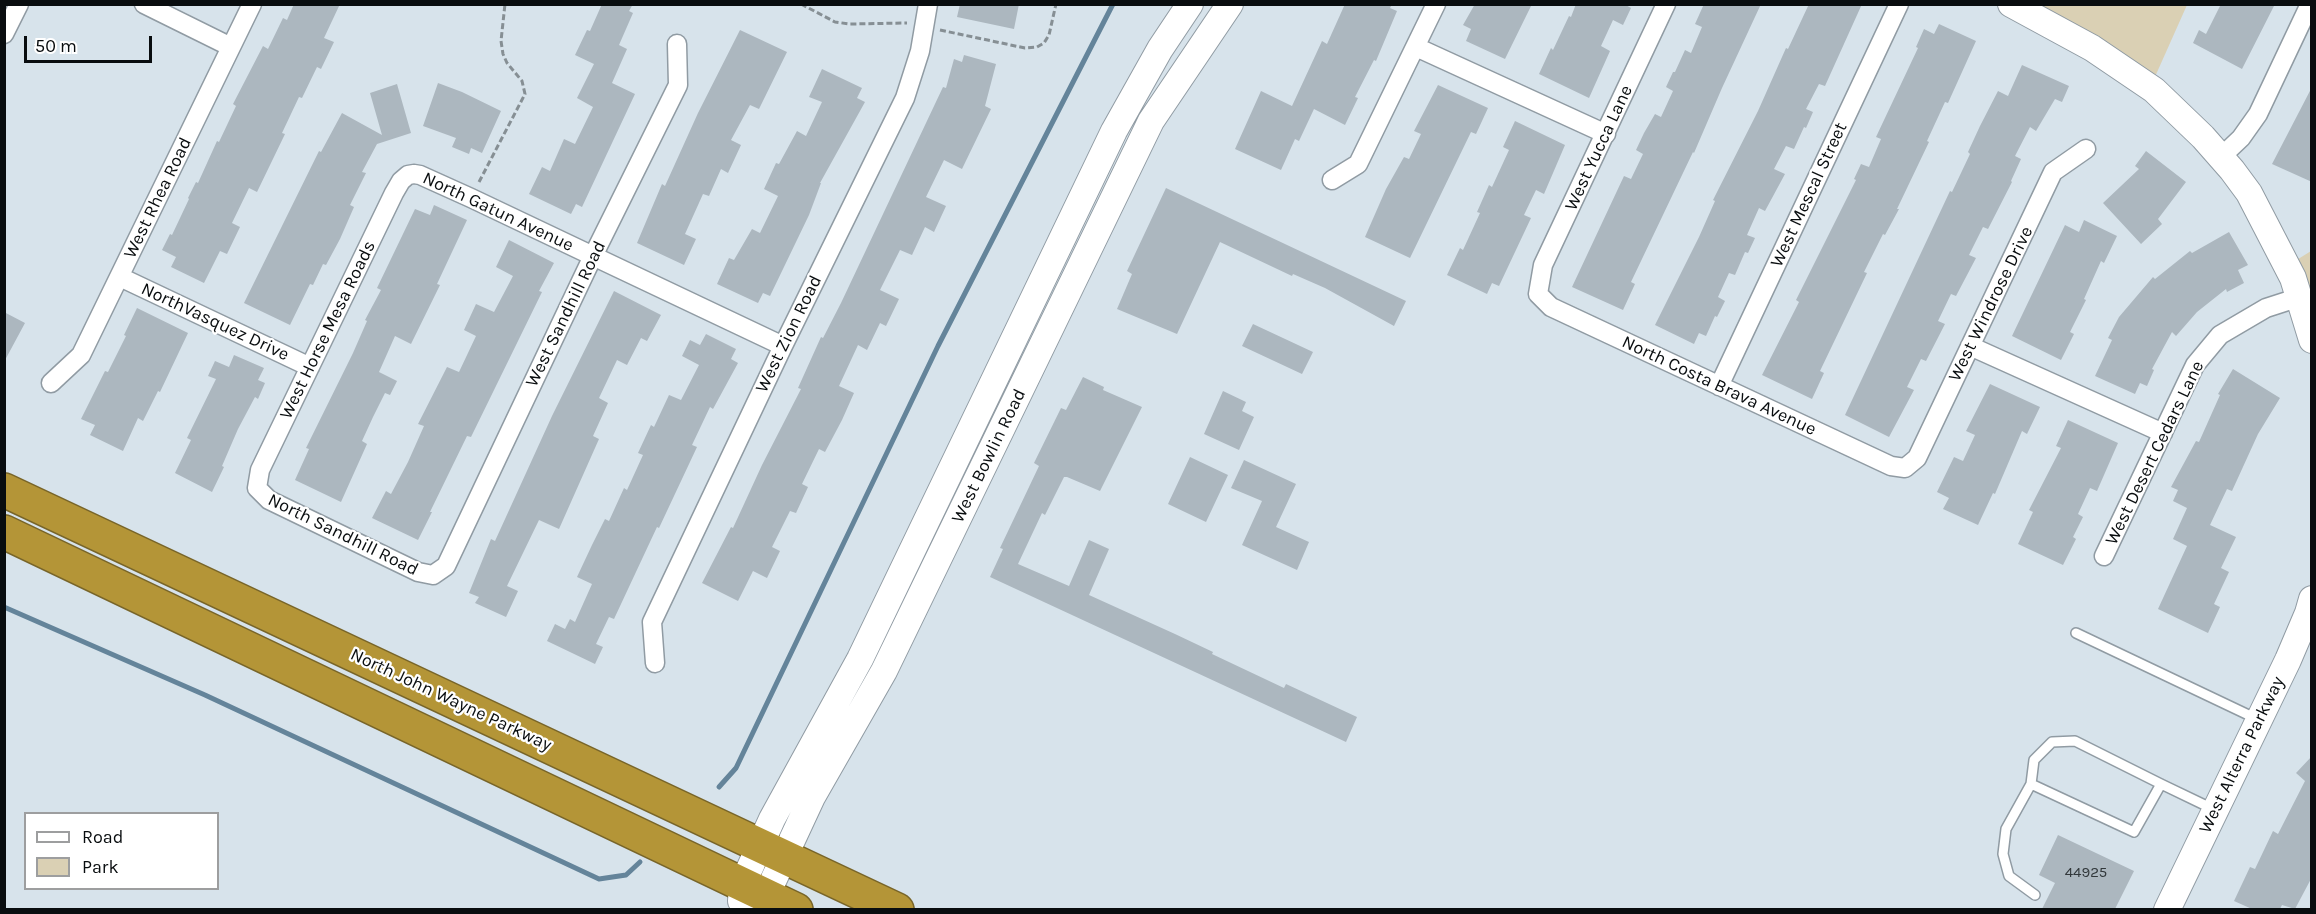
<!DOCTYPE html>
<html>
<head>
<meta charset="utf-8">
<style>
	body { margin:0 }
	#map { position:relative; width:2316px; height:914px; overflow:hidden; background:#d7e3eb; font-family:Karla,sans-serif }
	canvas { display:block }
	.frame { position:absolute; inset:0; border:6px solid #090d0f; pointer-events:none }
	.legend { position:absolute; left:24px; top:812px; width:195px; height:78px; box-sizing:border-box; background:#fff; border:2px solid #9d9e9f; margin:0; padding:8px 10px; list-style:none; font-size:18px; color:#090d0f }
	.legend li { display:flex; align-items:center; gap:12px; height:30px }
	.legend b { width:30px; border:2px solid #9d9e9f }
	.scale { position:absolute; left:24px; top:36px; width:128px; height:27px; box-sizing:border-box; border:3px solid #090d0f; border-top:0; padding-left:8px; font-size:18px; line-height:21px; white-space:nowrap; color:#090d0f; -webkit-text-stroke:4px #fff; paint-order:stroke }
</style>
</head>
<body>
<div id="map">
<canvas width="2316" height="914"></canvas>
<div class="frame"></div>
<ul class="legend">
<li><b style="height:8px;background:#fff"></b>Road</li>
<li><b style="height:16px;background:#dad0b4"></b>Park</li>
</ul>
<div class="scale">50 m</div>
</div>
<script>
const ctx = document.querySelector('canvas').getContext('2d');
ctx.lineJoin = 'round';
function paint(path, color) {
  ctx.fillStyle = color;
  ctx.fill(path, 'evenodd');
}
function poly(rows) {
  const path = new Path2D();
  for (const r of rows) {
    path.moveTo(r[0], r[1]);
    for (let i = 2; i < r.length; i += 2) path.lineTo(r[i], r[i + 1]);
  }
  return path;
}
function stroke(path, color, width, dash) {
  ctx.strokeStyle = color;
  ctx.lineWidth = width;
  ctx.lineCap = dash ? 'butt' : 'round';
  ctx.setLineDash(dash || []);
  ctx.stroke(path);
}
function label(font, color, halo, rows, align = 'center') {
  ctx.font = font + ' Karla,sans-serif';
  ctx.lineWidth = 4.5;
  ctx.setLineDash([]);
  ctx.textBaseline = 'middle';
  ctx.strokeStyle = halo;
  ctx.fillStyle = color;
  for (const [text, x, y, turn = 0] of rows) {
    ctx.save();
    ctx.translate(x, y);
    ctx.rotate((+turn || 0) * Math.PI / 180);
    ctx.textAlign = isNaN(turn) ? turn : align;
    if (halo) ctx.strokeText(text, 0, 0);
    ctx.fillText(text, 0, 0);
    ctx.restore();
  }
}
const green = poly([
	[2011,5,2187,5,2150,88],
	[2311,251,2311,340,2287,266]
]);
const stream = poly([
	[4,607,205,695,599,879,626,875,640,862],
	[719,787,736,768,938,346,1113,4]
]);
const building = poly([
	[294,4,340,4,324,38,334,42,321,69,317,67,302,98,299,97,282,133,285,134,257,192,249,188,232,223,240,227,227,254,220,251,204,283,171,267,176,257,162,250,170,234,172,235,189,199,188,198,196,182,198,183,217,141,219,142,236,106,233,104,263,46,268,49,283,18,287,20],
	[602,4,633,4,629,11,633,13,619,45,627,49,612,83,635,94,582,207,576,204,571,214,529,194,542,167,550,171,564,139,575,144,593,107,577,98,594,64,575,55,587,30,590,31],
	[960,4,1019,4,1014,29,957,17],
	[1345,4,1392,4,1390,8,1397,11,1376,61,1374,60,1355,97,1358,98,1345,125,1314,109,1299,141,1295,139,1281,170,1235,149,1261,91,1292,106,1322,41,1327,44],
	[1475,4,1532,4,1505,59,1466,41,1471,29,1463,25],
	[1576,4,1624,4,1631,8,1623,25,1613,20,1601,46,1610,51,1589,98,1539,74,1551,48,1553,50,1569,16,1571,17],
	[1704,4,1761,4,1722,88,1694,153,1693,152,1631,282,1635,284,1623,310,1572,287,1624,176,1631,179,1643,154,1636,150,1644,133,1655,114,1661,117,1673,91,1666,87,1673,72,1675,72,1685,50,1691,53,1702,27,1695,24],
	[1809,4,1862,4,1825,86,1819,84,1806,109,1813,112,1806,128,1804,127,1794,149,1786,146,1774,169,1785,174,1765,211,1759,208,1747,235,1755,238,1748,253,1745,252,1735,275,1729,273,1718,297,1725,301,1717,317,1715,316,1706,336,1699,333,1694,344,1655,325,1699,237,1715,201,1713,200,1758,111,1786,48,1788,49],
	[2221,4,2275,4,2242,69,2193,43,2199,30,2206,34],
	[1939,24,1976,41,1948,103,1945,102,1927,141,1929,142,1897,209,1899,209,1885,235,1883,234,1864,272,1867,273,1820,371,1824,373,1812,399,1762,375,1799,302,1796,300,1856,180,1854,179,1861,164,1869,167,1881,139,1876,137,1918,48,1916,47,1924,29,1934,34],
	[740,30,787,52,759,109,750,105,731,140,741,145,728,173,721,169,709,196,703,194,685,234,696,239,684,265,637,243,662,184,665,186,698,113],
	[964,55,996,64,985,106,991,109,962,169,944,160,926,197,946,206,934,232,925,227,912,255,900,250,880,290,899,299,886,326,880,323,867,350,858,345,839,386,854,393,842,420,825,452,819,449,802,484,808,487,796,513,790,511,772,547,780,551,767,578,753,571,738,601,702,583,731,527,733,528,762,465,801,389,798,388,821,337,823,338,841,303,943,87,946,88,954,59,962,62],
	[2022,65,2069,86,2062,102,2055,99,2036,131,2030,127,2015,156,2021,159,2011,181,2012,182,1988,229,1983,227,1969,255,1976,258,1956,296,1951,294,1938,321,1945,324,1926,361,1921,359,1907,387,1914,390,1889,437,1845,415,1950,191,1952,192,1970,154,1968,152,1980,126,1998,91,2008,96],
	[822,69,862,88,857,98,865,102,820,183,821,183,809,215,770,296,763,293,758,303,717,284,729,258,734,260,752,229,760,233,778,196,764,189,776,163,779,164,797,131,806,136,822,102,809,97],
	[438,83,462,92,501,111,482,153,471,148,469,154,452,147,456,138,423,126],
	[397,84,411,133,377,144,362,172,366,173,350,205,354,207,340,239,326,265,323,264,313,285,310,284,290,325,244,303,319,151,321,152,342,113,382,135,370,93],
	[1438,85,1488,108,1476,134,1471,132,1410,258,1365,237,1386,189,1404,157,1409,159,1421,134,1414,131],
	[2312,87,2312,182,2272,164],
	[1515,121,1565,145,1544,194,1536,190,1524,215,1531,218,1499,286,1492,283,1487,294,1447,275,1460,248,1463,250,1480,213,1477,212,1489,185,1492,187,1509,150,1503,147],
	[2146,151,2186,182,2158,219,2162,224,2141,244,2103,203,2139,169,2135,166],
	[1166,188,1406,301,1394,326,1325,288,1293,274,1292,276,1220,242,1177,334,1117,309,1132,274,1127,271],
	[434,205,467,220,437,284,440,285,411,344,395,336,379,372,397,381,390,395,385,393,373,417,362,441,367,444,341,502,295,480,309,449,306,448,353,353,367,321,365,320,381,290,377,288,415,209,430,215],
	[2084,220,2117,236,2104,263,2101,261,2084,299,2086,300,2070,332,2074,334,2061,360,2012,336,2065,225,2079,232],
	[2229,232,2248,265,2238,270,2244,283,2227,292,2226,289,2197,312,2176,336,2172,332,2152,369,2154,370,2147,386,2140,383,2135,394,2095,376,2112,340,2108,338,2119,317,2153,277,2155,279,2190,251,2192,253],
	[509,240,554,263,539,291,542,292,471,437,467,436,430,512,432,512,418,540,372,518,386,491,391,494,408,462,424,426,418,424,447,367,459,372,476,336,464,330,476,304,494,312,513,276,496,267],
	[614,291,661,315,647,341,641,338,627,365,617,360,599,398,608,403,593,436,599,439,559,529,539,520,507,586,518,591,506,617,475,603,479,597,469,593,491,539,495,541,552,416],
	[137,308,188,333,160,392,158,391,143,421,138,418,123,451,90,435,95,425,81,419,105,371,108,372,126,336,124,335],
	[4,312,25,323,4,362],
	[1253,324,1313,352,1302,374,1242,346],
	[706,334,736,349,731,359,738,363,713,409,710,407,692,445,697,447,659,528,657,527,614,619,609,617,596,644,603,647,595,664,547,641,555,624,565,629,570,619,575,622,592,584,577,577,592,545,605,519,609,521,624,488,627,490,643,455,638,453,651,425,654,427,669,395,681,400,699,365,682,356,690,340,700,345],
	[234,355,264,368,258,380,265,383,258,399,255,397,238,429,222,466,224,467,212,492,175,473,191,440,187,438,216,379,208,376,215,361,229,367],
	[2233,369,2280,398,2258,434,2232,491,2227,489,2210,525,2236,537,2221,568,2229,572,2214,604,2220,607,2208,633,2158,609,2187,546,2173,539,2187,508,2173,501,2178,490,2171,487,2196,441,2199,442,2220,395,2218,394],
	[1083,377,1104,387,1103,390,1142,407,1100,491,1067,477,1064,477,1045,515,1042,513,1018,564,1069,586,1089,540,1109,549,1089,595,1175,634,1213,652,1212,654,1284,688,1286,684,1357,717,1346,742,990,577,1003,549,1000,548,1039,466,1034,463,1061,408,1066,410],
	[1990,384,2040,407,2027,434,2022,431,1995,494,1993,493,1978,525,1943,509,1949,498,1937,492,1954,457,1963,461,1975,435,1966,431],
	[1223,391,1246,402,1242,411,1254,417,1239,450,1204,434],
	[2068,420,2118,443,2097,491,2090,488,2078,514,2083,517,2073,537,2076,539,2063,565,2018,544,2033,512,2029,510,2061,448,2056,446],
	[1190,457,1228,475,1206,522,1168,504],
	[1244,460,1296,484,1276,527,1309,542,1297,570,1242,545,1262,501,1231,488],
	[2312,756,2312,877,2295,909,2282,905,2280,909,2252,909,2234,901,2250,867,2255,869,2273,831,2278,834,2305,781,2296,773],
	[2058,835,2134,871,2115,909,2042,909,2055,883,2039,875]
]);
const path = poly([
	[801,4,835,22,850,24,907,23],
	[940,30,1025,48,1037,47,1044,43,1049,35,1056,4],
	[479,182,525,94,522,81,507,63,503,54,501,41,505,4]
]);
const lane = poly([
	[2076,633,2257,719],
	[2031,784,2006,829,2003,854,2009,876,2035,895],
	[2161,784,2134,832,2031,784,2034,760,2052,742,2075,741,2161,784,2213,809]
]);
const street = poly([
	[144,4,231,47],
	[1666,4,1543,265,1538,294,1551,307,1891,466,1905,468,1917,458,2053,172,2086,149],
	[4,34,19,4],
	[677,44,678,85,593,256,446,566,433,575,418,572,269,500,257,488,260,470,394,193,401,181,408,175,414,174,420,175,471,198,593,256,783,346],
	[1416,47,1606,134],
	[2221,157,2241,138,2258,114,2310,4],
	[1332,180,1358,164,1436,4],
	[120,277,310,367],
	[1970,346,2163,433],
	[51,383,81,355,252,4],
	[1719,386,1899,4],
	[2104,556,2195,365,2220,335,2266,308,2300,297],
	[655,663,652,622,783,346,905,98,920,51,928,4]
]);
const secondary = poly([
	[2011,4,2092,48,2154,90,2203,137,2232,170,2249,193,2293,278,2312,340],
	[741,901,742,885,772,819,860,659,1114,131,1160,49,1190,4],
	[752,910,766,896,812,797,884,671,1151,121,1230,4],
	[2167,910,2288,660,2308,613,2312,599]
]);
const highway = poly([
	[4,490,897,910],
	[4,532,796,910]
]);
const numberNames = [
	["44925",2086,873]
];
const streetNames = [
	["West Yucca Lane",1599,148,-65],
	["West Mescal Street",1809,195,-65],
	["West Rhea Road",158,198,-64],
	["North Gatun Avenue",498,212,25],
	["West Windrose Drive",1991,304,-64],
	["West Sandhill Road",566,314,-64],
	["NorthVasquez Drive",215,322,25],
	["West Horse Mesa Roads",328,330,-64],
	["West Zion Road",789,334,-64],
	["North Costa Brava Avenue",1719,386,25],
	["West Desert Cedars Lane",2155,453,-64],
	["West Bowlin Road",989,456,-64],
	["North Sandhill Road",343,535,26],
	["North John Wayne Parkway",451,700,25],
	["West Alterra Parkway",2242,755,-64]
];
paint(green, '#dad0b4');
stroke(stream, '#64849a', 5);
paint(building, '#acb7bf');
stroke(lane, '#909ba3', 12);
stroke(street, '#909ba3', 21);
stroke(secondary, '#909ba3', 28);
stroke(highway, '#786529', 36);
stroke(path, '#868f94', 3, [6, 3]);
stroke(lane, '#fff', 9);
stroke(street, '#fff', 18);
stroke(secondary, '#fff', 26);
stroke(highway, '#b49537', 33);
label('15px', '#32383b', null, numberNames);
label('18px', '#090d0f', '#fff', streetNames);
</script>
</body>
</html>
